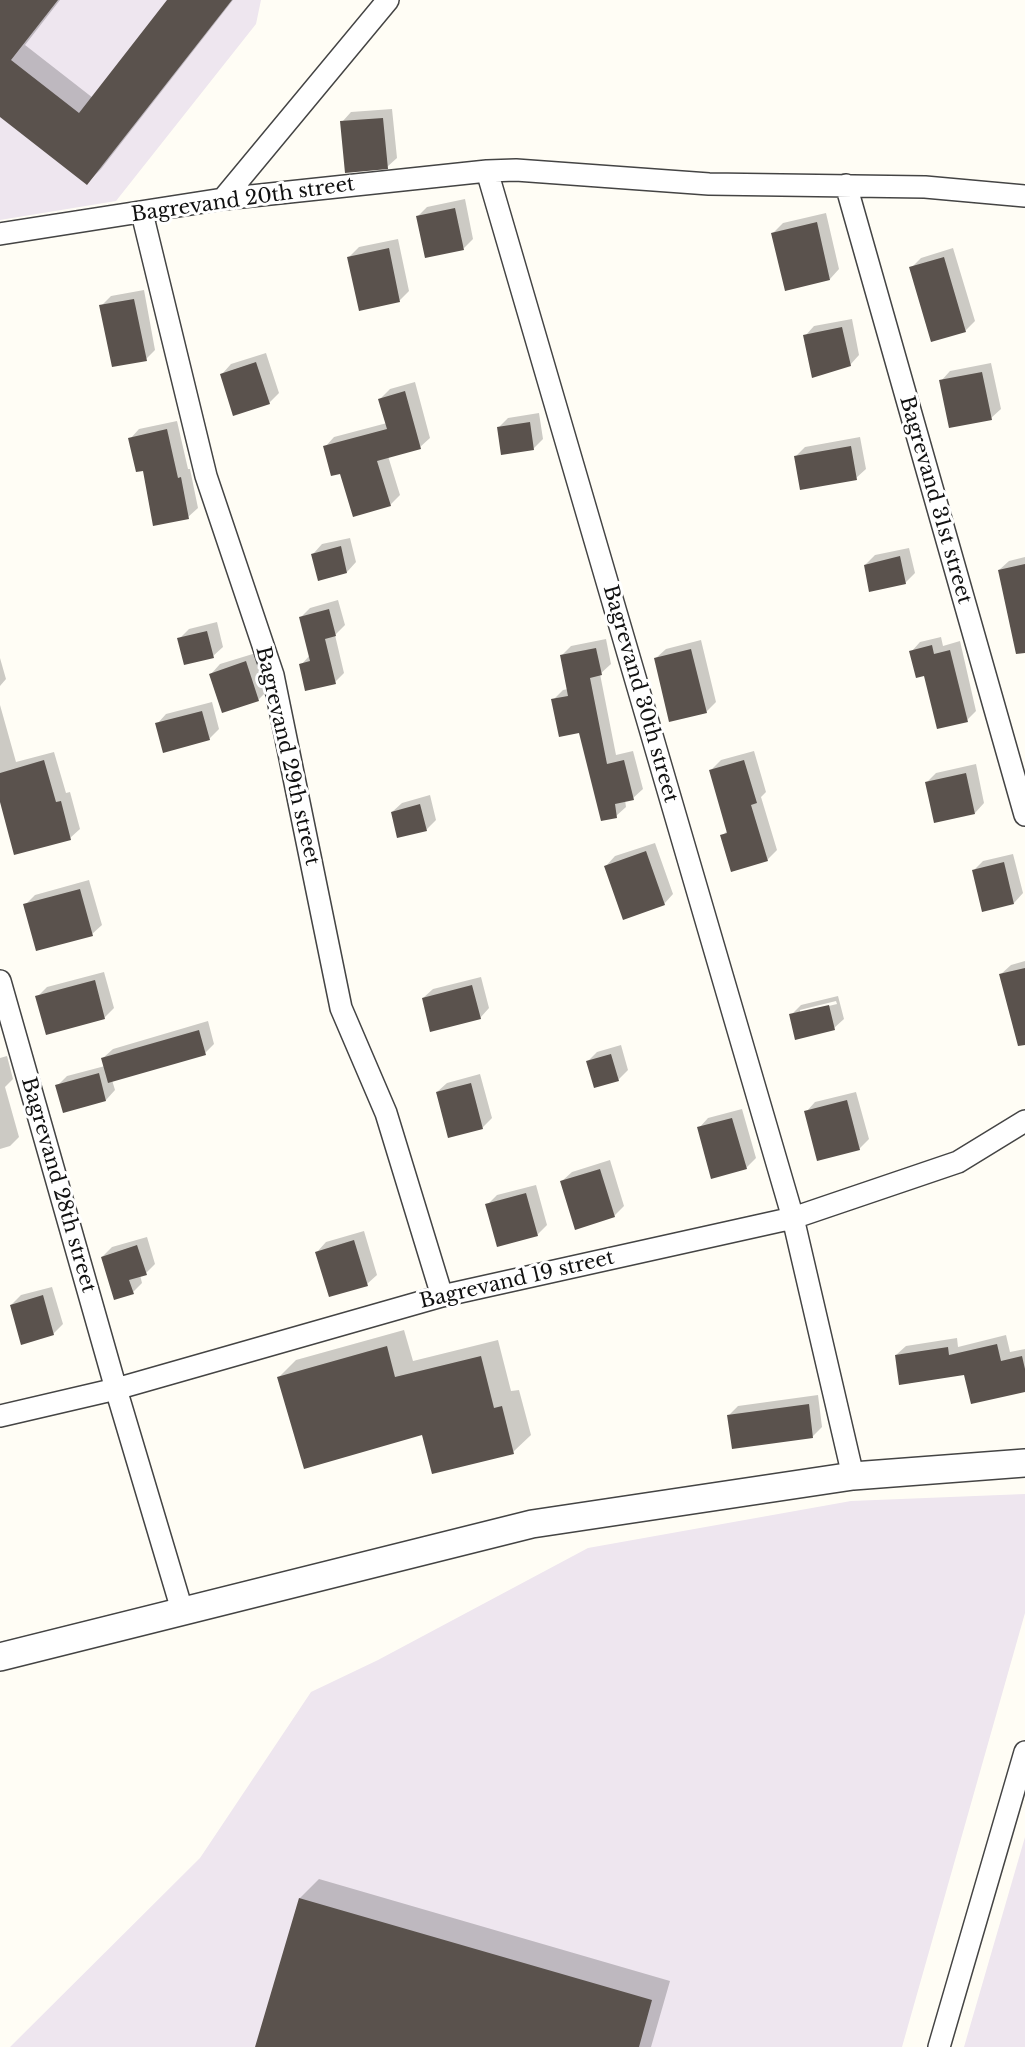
<!DOCTYPE html>
<html>
<head>
<meta charset="utf-8">
<style>
	body { margin:0 }
	canvas { display:block; background:#fffdf5 }
</style>
</head>
<body>
<canvas width="1025" height="2047"></canvas>
<script>
const ctx = document.querySelector('canvas').getContext('2d');
ctx.lineJoin = 'round';
function paint(path, color) {
  ctx.fillStyle = color;
  ctx.fill(path, 'evenodd');
}
function poly(rows) {
  const path = new Path2D();
  for (const r of rows) {
    path.moveTo(r[0], r[1]);
    for (let i = 2; i < r.length; i += 2) path.lineTo(r[i], r[i + 1]);
  }
  return path;
}
function stroke(path, color, width, dash) {
  ctx.strokeStyle = color;
  ctx.lineWidth = width;
  ctx.lineCap = dash ? 'butt' : 'round';
  ctx.setLineDash(dash || []);
  ctx.stroke(path);
}
function label(font, color, halo, rows, align = 'center') {
  ctx.font = font + ' "Libre Baskerville",serif';
  ctx.lineWidth = 6;
  ctx.setLineDash([]);
  ctx.textBaseline = 'middle';
  ctx.strokeStyle = halo;
  ctx.fillStyle = color;
  for (const [text, x, y, turn = 0] of rows) {
    ctx.save();
    ctx.translate(x, y);
    ctx.rotate((+turn || 0) * Math.PI / 180);
    ctx.textAlign = isNaN(turn) ? turn : align;
    if (halo) ctx.strokeText(text, 0, 0);
    ctx.fillText(text, 0, 0);
    ctx.restore();
  }
}
const industrial = poly([
	[0,0,261,0,256,24,116,201,0,220],
	[1025,1494,1025,1613,902,2047,10,2047,200,1858,311,1692,378,1660,588,1548,851,1501],
	[1025,1837,1025,2047,964,2047]
]);
const shadow = poly([
	[0,0,60,0,25,45,93,98,169,0,233,0,101,169,87,183,0,115],
	[392,109,397,158,387,167,342,122,351,112],
	[465,199,473,239,464,248,417,217,427,207],
	[826,213,839,269,830,279,773,233,783,223],
	[398,239,409,291,400,300,360,309,349,257,359,247],
	[953,248,975,321,965,331,911,268,921,258],
	[144,290,155,350,146,359,101,306,111,296],
	[852,319,859,355,850,365,805,336,814,326],
	[266,353,279,393,269,403,222,374,231,364],
	[991,363,1001,409,991,418,941,381,950,371],
	[415,382,430,438,420,447,388,456,400,495,390,505,341,472,325,447,334,437,387,423,380,399,390,389],
	[539,413,543,439,533,449,499,427,508,418],
	[177,421,188,469,190,469,198,508,188,517,144,469,130,439,139,429],
	[860,437,866,469,856,478,795,457,805,447],
	[350,538,356,562,347,572,319,579,313,554,322,544],
	[909,548,915,573,905,583,865,565,875,555],
	[1025,557,1025,648,999,570,1009,561],
	[338,600,345,625,335,635,344,673,335,682,301,665,310,655,301,617,310,608],
	[217,622,223,647,213,656,179,639,189,629],
	[941,637,943,646,960,641,976,711,967,720,925,674,911,652,920,642],
	[606,639,611,664,600,674,616,755,633,751,643,789,633,798,625,800,626,807,616,816,580,731,553,700,563,690,568,689,561,656,571,646],
	[701,640,716,702,706,712,656,658,666,649],
	[256,653,268,690,258,700,211,674,220,664],
	[0,658,6,679,0,686],
	[212,702,219,729,209,739,157,724,166,714],
	[0,705,16,762,54,752,66,793,70,792,80,829,70,838,0,800],
	[754,751,766,792,761,797,777,850,767,860,722,836,728,830,711,770,721,760],
	[976,764,984,803,975,813,926,783,936,773],
	[430,795,436,820,426,830,392,812,402,803],
	[655,843,673,894,664,904,606,866,615,856],
	[1013,854,1023,893,1014,903,973,871,983,861],
	[89,880,102,925,92,934,25,905,35,895],
	[1025,961,1025,1007,1001,974,1011,965],
	[104,972,114,1008,104,1018,37,997,47,987],
	[481,977,489,1008,480,1018,423,998,433,989],
	[838,996,844,1019,834,1028,791,1015,801,1005],
	[836,1001,837,1004,800,1013,800,1010],
	[208,1021,214,1044,205,1053,112,1080,115,1090,106,1100,64,1111,57,1086,67,1076,105,1066,103,1058,113,1049],
	[621,1045,628,1070,618,1080,588,1061,597,1052],
	[7,1056,13,1079,5,1087,19,1137,10,1146,0,1149,0,1058],
	[480,1074,492,1118,482,1128,437,1092,447,1083],
	[856,1092,869,1139,859,1149,806,1112,815,1102],
	[742,1109,756,1158,746,1168,699,1128,708,1118],
	[610,1160,624,1206,614,1216,562,1181,572,1172],
	[536,1185,547,1225,537,1235,487,1205,497,1195],
	[364,1231,377,1275,367,1284,317,1252,326,1242],
	[147,1237,155,1264,146,1273,140,1275,142,1283,133,1292,102,1257,112,1247],
	[52,1287,63,1324,53,1334,11,1305,21,1295],
	[404,1330,413,1361,498,1340,511,1391,519,1390,531,1435,513,1452,423,1434,279,1377,296,1360],
	[1006,1335,1010,1352,1025,1349,1025,1390,896,1355,906,1346,957,1338,958,1347],
	[818,1395,822,1427,813,1436,729,1415,738,1406],
	[319,1879,670,1981,651,2047,257,2047,300,1898]
]);
const building = poly([
	[0,0,58,0,11,60,79,113,167,0,232,0,87,185,0,117],
	[383,118,388,169,345,173,340,121],
	[455,208,464,250,425,258,416,216],
	[817,222,830,280,785,291,771,233],
	[389,248,400,302,359,311,347,257],
	[944,257,966,332,931,342,909,267],
	[134,299,147,361,112,367,99,305],
	[842,327,851,366,812,378,803,335],
	[256,362,270,404,233,416,220,374],
	[982,372,992,420,949,428,939,380],
	[405,391,421,449,377,461,391,506,353,517,340,474,331,476,323,446,387,429,378,399],
	[530,422,534,450,501,455,497,427],
	[167,429,178,478,181,477,189,519,153,526,143,471,136,472,128,438],
	[851,446,857,480,800,490,794,456],
	[341,546,347,573,318,581,311,554],
	[900,556,906,584,869,592,864,565],
	[1025,564,1025,653,1016,654,998,570],
	[329,609,336,636,325,639,336,684,305,691,299,664,310,661,299,617],
	[207,631,214,658,184,665,177,638],
	[932,645,934,654,950,650,968,722,937,729,924,676,916,678,909,651],
	[596,648,602,675,590,678,607,764,624,760,634,800,615,804,617,818,601,821,579,733,559,737,551,699,568,696,560,655],
	[691,649,707,713,669,722,654,658],
	[246,661,259,701,222,713,209,674],
	[202,711,210,740,163,753,155,723],
	[44,760,56,802,61,801,71,840,14,855,0,802,0,773],
	[744,760,757,803,751,805,768,861,731,872,720,835,727,833,709,770],
	[966,773,975,814,934,823,925,782],
	[420,804,427,831,397,838,391,812],
	[646,851,665,905,623,920,604,866],
	[1004,862,1014,904,982,912,972,870],
	[80,889,93,936,36,951,23,904],
	[1025,968,1025,1045,1018,1046,999,974],
	[95,980,105,1019,46,1035,35,996],
	[472,985,481,1019,430,1032,422,998],
	[829,1005,835,1030,795,1040,789,1014],
	[199,1030,206,1055,108,1083,101,1058],
	[611,1054,619,1081,594,1088,586,1061],
	[99,1073,106,1101,63,1113,55,1085],
	[471,1083,483,1129,448,1138,436,1092],
	[847,1100,860,1150,817,1161,804,1111],
	[732,1118,747,1169,711,1179,697,1127],
	[600,1169,615,1217,575,1230,560,1181],
	[526,1193,538,1236,497,1247,485,1204],
	[354,1240,368,1286,329,1297,315,1252],
	[137,1245,147,1275,129,1280,134,1294,114,1300,101,1257],
	[43,1295,54,1335,21,1345,10,1305],
	[997,1344,1001,1361,1022,1356,1025,1369,1025,1392,971,1404,964,1375,899,1385,895,1355,948,1347,949,1355],
	[387,1346,395,1377,481,1356,494,1408,502,1406,514,1454,432,1474,422,1435,304,1469,277,1377],
	[809,1404,813,1438,732,1449,727,1415],
	[299,1898,652,2000,639,2047,255,2047]
]);
const minor = poly([
	[487,171,793,1218,853,1476],
	[846,185,1025,815],
	[223,199,388,0],
	[142,213,206,476,273,675,341,1008,386,1113,442,1296],
	[0,234,223,199,487,171,516,170,709,184,925,187,1025,196],
	[0,981,116,1389,182,1610],
	[0,1416,116,1389,442,1296,793,1218,958,1162,1025,1121],
	[939,2047,1025,1752]
]);
const tertiary = poly([
	[0,1657,532,1524,853,1476,1025,1463]
]);
const streetNames = [
	["Bagrevand 20th street",243,200,-8],
	["Bagrevand 31st street",935,500,74],
	["Bagrevand 30th street",640,694,74],
	["Bagrevand 29th street",287,756,77],
	["Bagrevand 28th street",58,1185,74],
	["Bagrevand 19 street",517,1280,-13]
];
paint(industrial, '#eee6ef');
paint(shadow, '#0003');
paint(building, '#5a524d');
stroke(minor, '#444', 24);
stroke(tertiary, '#444', 30);
stroke(minor, '#fff', 21);
stroke(tertiary, '#fff', 27);
label('20px', '#111', '#fff', streetNames);
</script>
</body>
</html>
